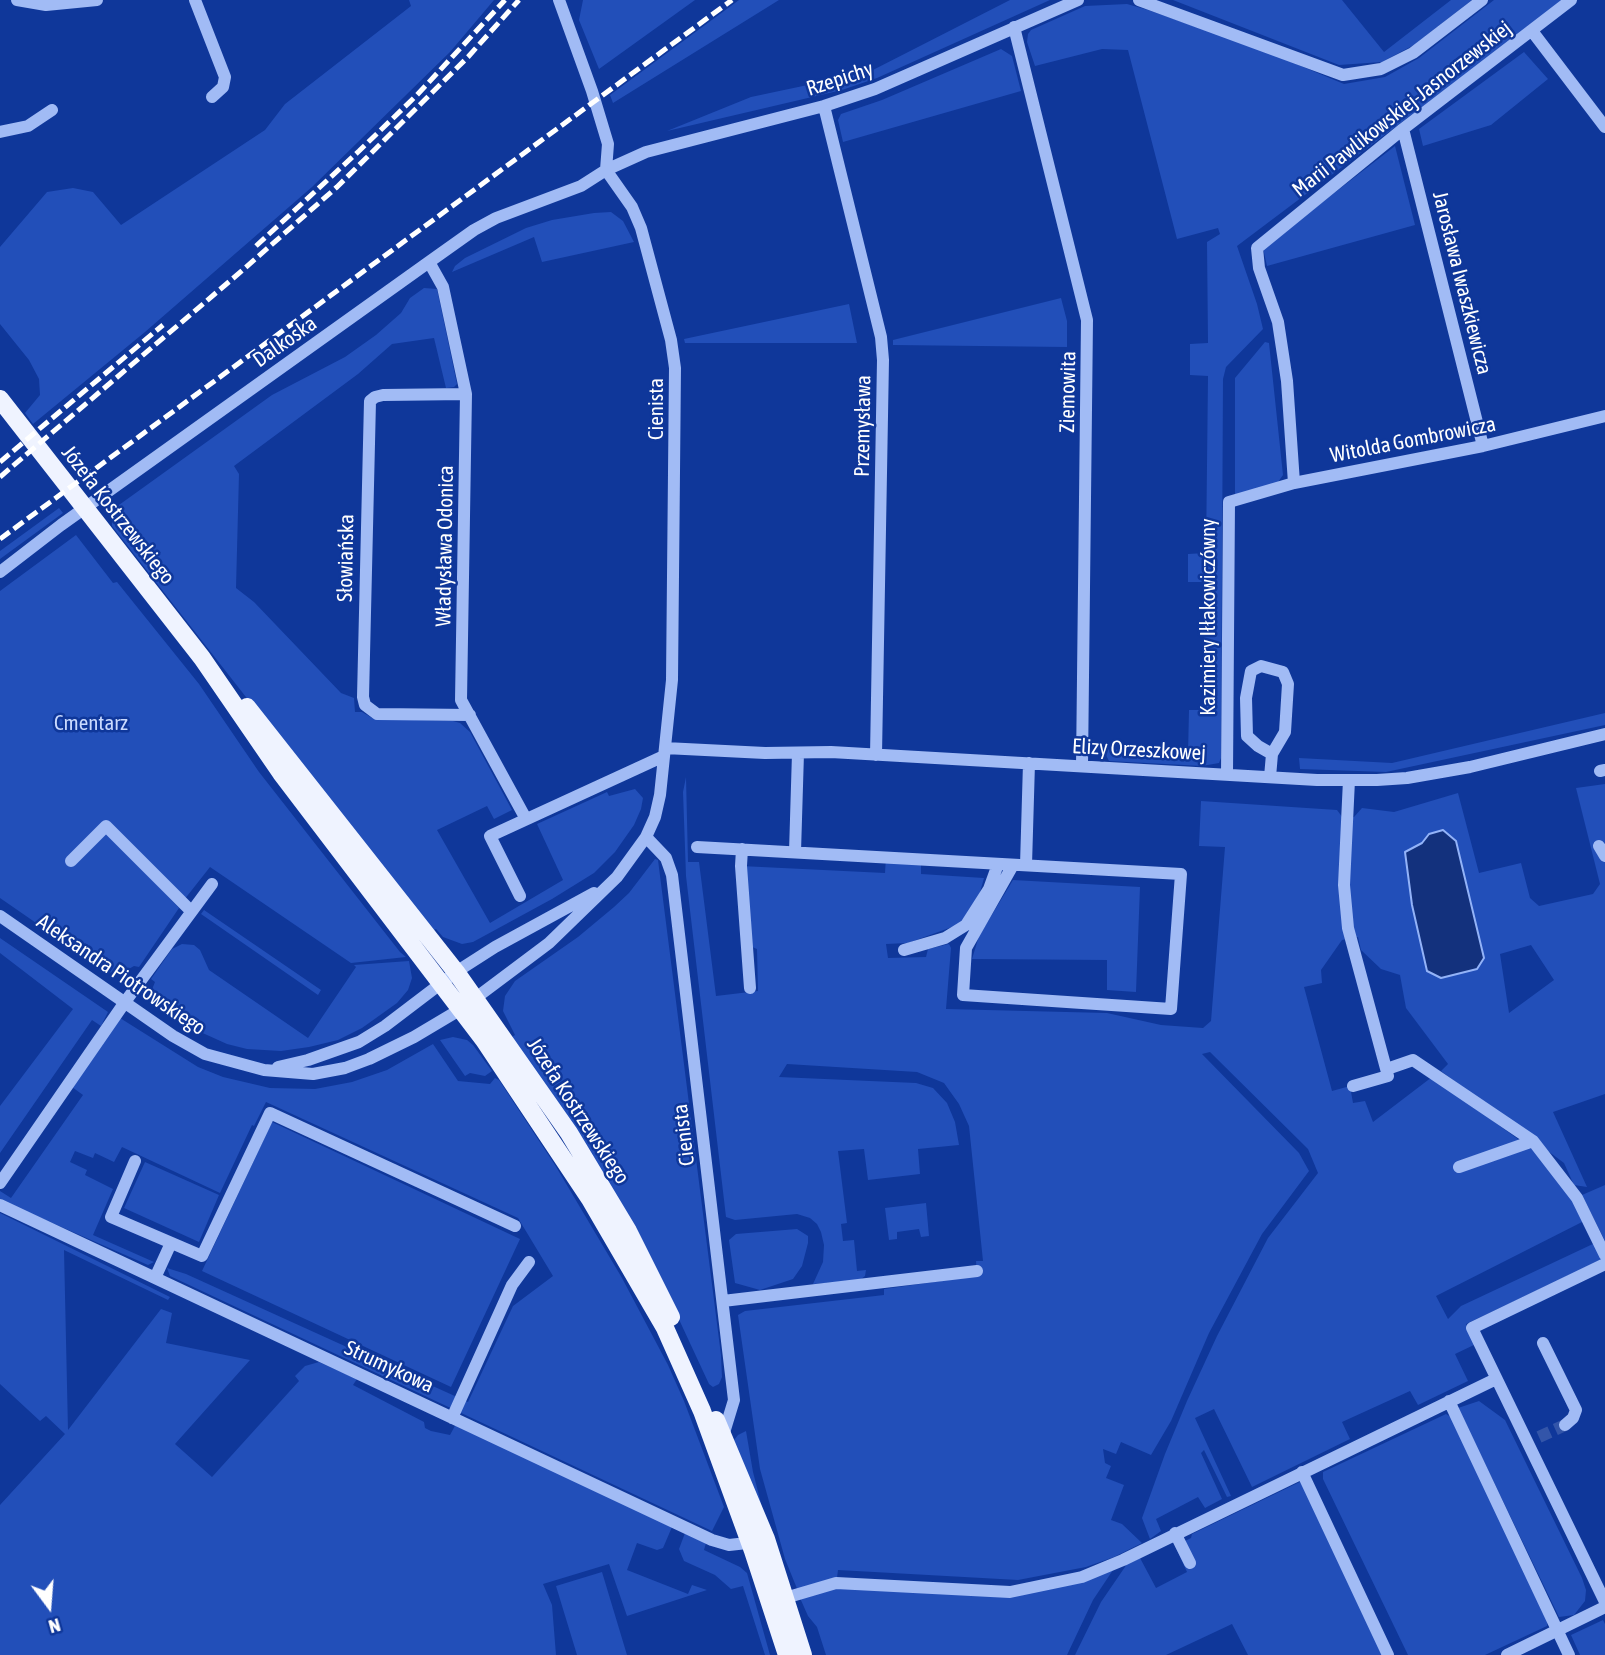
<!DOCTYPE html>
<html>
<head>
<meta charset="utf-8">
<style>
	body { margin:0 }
	#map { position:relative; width:1605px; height:1655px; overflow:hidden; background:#0f379a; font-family:"Asap Condensed",sans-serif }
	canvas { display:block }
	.north { position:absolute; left:14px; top:1571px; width:70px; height:70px; -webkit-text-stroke:5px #0f379a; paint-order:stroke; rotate:164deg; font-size:19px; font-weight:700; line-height:28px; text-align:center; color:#fff }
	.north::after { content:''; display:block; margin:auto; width:24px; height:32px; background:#fff; clip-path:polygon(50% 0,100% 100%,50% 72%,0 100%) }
</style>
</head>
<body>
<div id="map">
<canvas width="1605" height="1655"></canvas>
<div class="north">N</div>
</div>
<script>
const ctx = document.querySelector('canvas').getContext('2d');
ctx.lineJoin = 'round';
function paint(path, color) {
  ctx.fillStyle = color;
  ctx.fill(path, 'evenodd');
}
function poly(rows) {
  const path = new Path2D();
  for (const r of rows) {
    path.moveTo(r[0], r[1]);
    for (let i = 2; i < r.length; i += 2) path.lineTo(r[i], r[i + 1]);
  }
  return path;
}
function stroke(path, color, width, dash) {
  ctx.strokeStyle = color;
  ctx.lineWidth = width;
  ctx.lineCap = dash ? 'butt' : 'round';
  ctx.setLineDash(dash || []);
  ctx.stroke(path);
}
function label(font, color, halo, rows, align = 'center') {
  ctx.font = font + ' "Asap Condensed",sans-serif';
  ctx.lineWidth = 5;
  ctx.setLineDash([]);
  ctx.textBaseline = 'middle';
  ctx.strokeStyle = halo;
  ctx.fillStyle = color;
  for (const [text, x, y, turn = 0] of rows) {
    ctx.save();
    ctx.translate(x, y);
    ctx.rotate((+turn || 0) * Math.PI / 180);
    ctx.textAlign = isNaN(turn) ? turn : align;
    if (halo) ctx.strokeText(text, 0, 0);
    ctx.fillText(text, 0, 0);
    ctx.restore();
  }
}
const green = poly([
	[409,0,494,0,450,52,312,187,145,332,33,424,25,413,40,395,39,379,29,360,0,324,0,247,47,192,73,188,93,192,121,225,265,130,285,104,411,6],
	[583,0,695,0,599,69,579,20],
	[739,0,779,0,613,103,610,95],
	[1010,0,1050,0,877,78,842,90,667,131,751,97,869,72],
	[1173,0,1342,0,1384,52,1451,0,1472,0,1414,45,1382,62,1339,65],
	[1494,0,1564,0,1237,246,1257,304,1263,329,1226,367,1223,379,1221,758,1219,763,1202,766,1109,761,1103,749,1188,754,1189,710,1203,710,1205,582,1188,582,1188,554,1206,553,1208,376,1190,375,1190,344,1208,343,1207,242,1220,234,1218,228,1177,239,1128,50,1102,49,1035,66,1027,42,1028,34,1031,30,1085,6,1127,4,1148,10,1265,51,1344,84,1385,77,1419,58],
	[1001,49,1012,56,1021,91,843,142,838,120,841,114,882,100],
	[1524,52,1548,79,1491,125,1423,146,1419,129],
	[1395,146,1415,225,1267,266,1263,248],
	[611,212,623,221,634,242,542,262,534,237,452,272,455,266,465,258,526,228,552,220,594,213],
	[424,288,437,289,457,384,454,387,446,388,434,338,392,344,358,374,234,466,239,474,236,588,254,602,341,693,354,698,355,712,362,712,374,719,453,721,460,723,470,732,512,810,494,819,487,806,437,830,490,923,563,880,537,824,607,792,609,796,635,789,643,798,641,809,634,825,615,852,594,873,552,899,473,942,462,944,443,937,436,929,430,932,112,526,112,510,272,395,345,357,376,335,401,313,410,298],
	[1061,298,1067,321,1067,347,893,345,893,340],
	[849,304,857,343,685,343,684,339],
	[1265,342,1269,343,1283,475,1276,485,1235,495,1235,378],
	[59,508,63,513,0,559,0,551],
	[76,535,113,583,117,582,199,684,259,772,400,952,406,957,351,963,210,867,184,900,112,838,179,908,139,967,134,966,120,974,107,972,0,898,0,591],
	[1605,713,1605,725,1386,772,1300,769,1299,758,1392,763],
	[686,777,688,862,699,862,716,996,758,991,757,949,747,945,741,866,885,873,886,857,921,859,921,874,984,878,977,903,963,923,908,943,886,944,888,958,926,957,928,949,949,944,951,948,946,1009,1107,1013,1161,1025,1203,1028,1211,1021,1225,847,1199,846,1201,801,1337,810,1343,818,1349,818,1354,817,1362,808,1394,812,1458,793,1479,873,1521,863,1530,898,1539,906,1593,894,1600,884,1576,788,1605,784,1605,1094,1553,1112,1587,1187,1574,1185,1564,1163,1441,1071,1448,1064,1406,1008,1400,975,1381,969,1361,950,1358,937,1342,940,1321,970,1322,983,1304,987,1332,1091,1350,1086,1353,1103,1365,1101,1373,1122,1432,1077,1558,1168,1584,1221,1436,1296,1448,1319,1461,1306,1595,1243,1603,1259,1466,1324,1476,1344,1455,1354,1468,1381,1418,1405,1410,1391,1342,1422,1350,1439,1252,1487,1214,1409,1195,1418,1231,1496,1227,1497,1204,1450,1201,1453,1222,1499,1205,1508,1198,1497,1156,1519,1161,1531,1150,1539,1142,1518,1165,1454,1187,1401,1217,1336,1268,1238,1318,1173,1308,1149,1210,1052,1202,1054,1299,1153,1309,1171,1262,1234,1209,1333,1171,1421,1151,1455,1121,1442,1116,1454,1103,1449,1105,1463,1111,1466,1106,1478,1124,1485,1111,1520,1122,1524,1142,1543,1114,1557,1086,1567,1018,1580,838,1570,837,1578,798,1591,785,1559,760,1469,738,1315,745,1311,884,1295,884,1289,977,1276,976,1261,983,1261,969,1126,959,1104,944,1083,917,1072,787,1064,779,1077,916,1083,933,1088,947,1103,955,1122,959,1145,918,1149,920,1174,868,1180,864,1149,838,1151,847,1223,841,1224,843,1241,854,1240,857,1271,866,1270,865,1276,860,1280,813,1284,823,1262,824,1245,821,1232,817,1224,810,1218,797,1214,735,1220,726,1217,686,876,683,792],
	[1531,945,1554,980,1509,1013,1500,954],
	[655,859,658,860,721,1355,722,1377,719,1384,713,1387,709,1384,636,1227,605,1177,512,1037,515,1035,503,1011,505,996,515,981,578,937,614,907,629,893],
	[1013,880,1140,887,1136,992,1107,990,1107,960,972,959,979,936],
	[204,910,321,990,318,995,201,914],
	[0,938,108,1012,101,1026,92,1020,0,1153,0,1106,73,1009,0,953],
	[182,944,194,945,200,950,209,970,308,1038,356,967,354,965,409,961,412,978,408,990,397,1003,362,1028,338,1040,309,1047,281,1051,247,1049,227,1044,196,1030,155,1004,151,992,155,982,151,979,172,949],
	[120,1018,198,1067,223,1077,270,1088,315,1089,352,1082,387,1070,433,1044,458,1081,490,1084,495,1078,499,1080,555,1165,622,1278,668,1365,684,1401,724,1507,712,1531,170,1276,167,1268,186,1274,468,1402,513,1306,553,1276,518,1218,266,1102,254,1126,252,1125,220,1193,122,1147,114,1162,95,1153,93,1158,75,1151,70,1162,87,1170,85,1175,113,1189,93,1235,154,1262,148,1265,0,1200,0,1191,11,1198,83,1095,72,1087],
	[453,1037,467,1040,473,1045,492,1071,485,1076,470,1073,465,1076,440,1040],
	[272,1122,520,1239,451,1387,202,1271],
	[145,1162,219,1195,199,1242,124,1208],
	[1605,1185,1605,1241,1582,1195],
	[926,1203,929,1236,921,1237,919,1229,897,1232,897,1239,889,1240,885,1208],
	[0,1213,170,1297,168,1300,64,1250,68,1430,161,1309,172,1313,166,1343,250,1360,175,1444,212,1477,299,1381,295,1376,305,1366,319,1362,357,1379,353,1385,424,1422,425,1428,431,1431,450,1435,456,1424,672,1527,663,1548,657,1550,637,1543,627,1570,688,1594,692,1585,707,1590,627,1616,609,1564,543,1584,552,1605,556,1655,0,1655,0,1505,65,1434,46,1416,40,1421,0,1384],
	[797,1229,808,1236,808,1243,802,1266,793,1279,760,1290,735,1283,729,1240,736,1234],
	[1479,1401,1505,1420,1582,1578,1586,1590,1585,1601,1574,1615,1559,1617,1458,1408],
	[1446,1414,1451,1417,1548,1619,1547,1626,1485,1655,1408,1655,1323,1479,1323,1472],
	[746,1431,753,1472,765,1519,735,1446,734,1440,738,1435],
	[1306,1479,1394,1655,1248,1655,1232,1624,1166,1655,1075,1655,1101,1602,1127,1564,1140,1558,1156,1588,1187,1572,1175,1546,1191,1538,1192,1534],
	[685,1533,706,1543,704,1550,740,1567,747,1573,770,1655,765,1655,743,1586,731,1589,715,1575,684,1561,679,1549],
	[1115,1567,1093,1600,1067,1655,826,1655,817,1627,808,1616,800,1598,838,1588,1010,1597],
	[602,1572,627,1655,577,1655,556,1586],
	[1603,1620,1605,1624,1605,1655,1580,1655,1571,1635]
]);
const water = poly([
	[1443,830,1456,841,1484,958,1477,969,1441,978,1427,971,1412,905,1405,852,1422,843,1429,834,1443,830]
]);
const minorTunnel = poly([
	[1539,1437,1565,1425]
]);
const minor = poly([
	[17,0,46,5,97,0],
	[195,0,225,77,223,87,212,97],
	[1139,0,1343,75,1381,69,1413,53,1482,0],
	[1014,27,1087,320,1082,766],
	[1532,31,1605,127],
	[824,106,881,337,883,360,876,755],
	[1403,129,1483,446],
	[0,132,28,126,52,110],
	[429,262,443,287,466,394,461,700,526,819],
	[466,394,383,395,375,397,370,401,363,697,365,705,377,714,470,715],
	[1294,483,1287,381,1278,322,1259,268,1257,248,1403,129,1571,0],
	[0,572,61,525,429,262,474,230,496,218,581,186,606,170,646,152,824,106,875,89,1078,0],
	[665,748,765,753,831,752,1317,780,1377,780,1407,778,1470,767,1605,734],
	[1600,771,1605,770],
	[1227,774,1229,502,1294,483,1483,446,1605,416],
	[1270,777,1272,754,1285,732,1288,684,1283,672,1261,666,1251,671,1246,698,1247,736,1258,746,1272,754],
	[1349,780,1344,885,1348,928,1388,1076,1353,1086],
	[646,837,666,858,672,875,734,1400,723,1436],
	[1599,846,1605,856],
	[697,847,1181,874,1171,1009,963,995,966,948,1013,865],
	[742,849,741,866,750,988],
	[795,852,798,753],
	[71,861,106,826,191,911],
	[1026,865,1029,763],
	[520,896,490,836,664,756],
	[0,916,173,1036,205,1054,264,1070,313,1074,345,1068,369,1059,414,1037,461,1009,549,943,617,877,646,837,655,817,660,795,672,680,675,368,671,340,641,228,632,207,606,170,608,144,592,91,559,0],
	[904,950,945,938,966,925,989,889,998,864],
	[278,1067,308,1060,359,1042,385,1026,456,972,495,947,594,893],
	[1387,1069,1413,1060,1533,1141,1577,1198,1605,1255],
	[135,1161,111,1217,202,1256,270,1113,515,1226],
	[1459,1167,1533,1141],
	[0,1183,125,1002,212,884],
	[0,1205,712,1540,729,1545,756,1542],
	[1605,1264,1472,1328,1605,1602],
	[155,1278,171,1243],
	[723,1301,977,1271],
	[1543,1343,1576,1410,1573,1418,1565,1425],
	[1449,1401,1569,1655],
	[452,1418,512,1285,529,1262],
	[1302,1472,1388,1655],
	[1175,1533,1190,1563],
	[785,1598,836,1583,1010,1592,1082,1577,1123,1560,1496,1379],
	[1507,1655,1605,1607]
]);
const major = poly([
	[0,399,202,658,281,773,484,1040,590,1199,665,1328,702,1411,753,1551,787,1655],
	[247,707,456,972,569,1133,628,1231,671,1317],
	[716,1420,766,1539,803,1655]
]);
const rail = poly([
	[256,246,359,151,417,95,505,0],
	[0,462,163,325],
	[0,477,244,269,337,187,468,57,519,0],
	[0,539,732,0]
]);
const streetNames = [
	["Rzepichy",840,79,-18],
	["Marii Pawlikowskiej-Jasnorzewskiej",1402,109,-38],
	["Jarosława Iwaszkiewicza",1462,283,76],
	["Dalkoska",285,342,-35],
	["Ziemowita",1068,392,-89],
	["Cienista",656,409,-90],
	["Przemysława",863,426,-89],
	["Witolda Gombrowicza",1413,440,-11],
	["Józefa Kostrzewskiego",118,515,52],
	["Władysława Odonica",445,546,-89],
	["Słowiańska",346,558,-89],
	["Kazimiery Iłłakowiczówny",1208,617,-90],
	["Elizy Orzeszkowej",1139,750,3],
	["Aleksandra Piotrowskiego",121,975,34],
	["Józefa Kostrzewskiego",578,1111,57],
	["Cienista",684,1135,-97],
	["Strumykowa",389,1367,25]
];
const parkNames = [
	["Cmentarz",91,723]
];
paint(green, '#224fb9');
paint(water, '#13317d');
stroke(water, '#93b3f8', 2);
stroke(minorTunnel, '#3355a9', 12, [12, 6]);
stroke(minor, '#a1bbf5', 12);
stroke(major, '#eff3ff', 18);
stroke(rail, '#fff', 5, [12, 5]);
label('21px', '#fff', '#0f379a', streetNames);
label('21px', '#cadafe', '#0f379a', parkNames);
</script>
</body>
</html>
